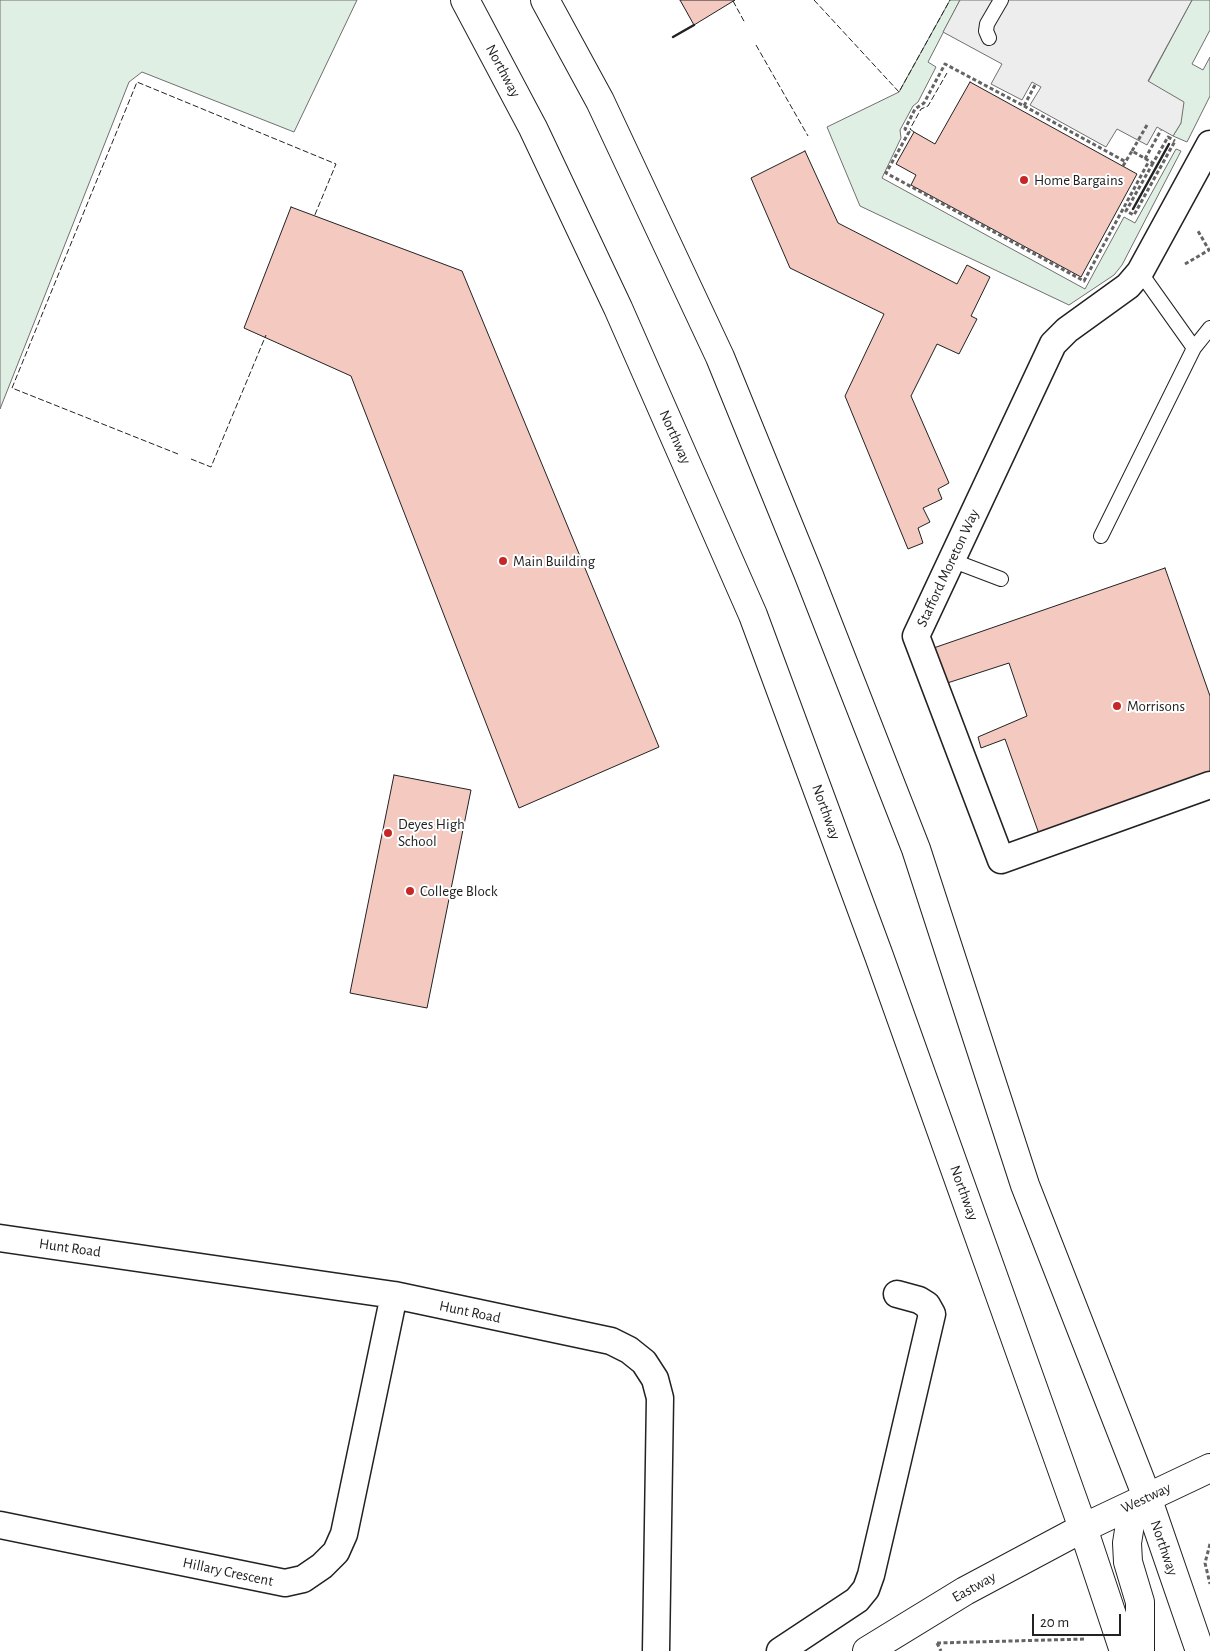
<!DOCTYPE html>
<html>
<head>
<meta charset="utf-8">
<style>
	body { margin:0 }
	#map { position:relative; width:1210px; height:1651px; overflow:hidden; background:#fff; font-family:"Alegreya Sans",sans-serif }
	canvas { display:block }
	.scale { position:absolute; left:1032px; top:1614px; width:89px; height:22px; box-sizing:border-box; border:2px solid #222; border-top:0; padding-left:6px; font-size:15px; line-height:18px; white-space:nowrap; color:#222; -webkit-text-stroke:4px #fff; paint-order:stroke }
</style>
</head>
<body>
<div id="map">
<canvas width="1210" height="1651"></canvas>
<div class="scale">20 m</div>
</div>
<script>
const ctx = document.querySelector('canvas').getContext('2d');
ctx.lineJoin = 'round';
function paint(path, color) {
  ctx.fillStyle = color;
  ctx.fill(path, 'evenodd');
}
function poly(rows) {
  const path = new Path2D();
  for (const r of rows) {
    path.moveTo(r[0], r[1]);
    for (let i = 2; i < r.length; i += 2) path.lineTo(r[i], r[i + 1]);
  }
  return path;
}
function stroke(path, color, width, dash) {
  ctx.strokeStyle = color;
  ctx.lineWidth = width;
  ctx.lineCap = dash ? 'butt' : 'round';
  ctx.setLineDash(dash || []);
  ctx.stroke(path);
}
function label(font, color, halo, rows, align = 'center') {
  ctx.font = font + ' "Alegreya Sans",sans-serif';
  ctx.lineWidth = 4;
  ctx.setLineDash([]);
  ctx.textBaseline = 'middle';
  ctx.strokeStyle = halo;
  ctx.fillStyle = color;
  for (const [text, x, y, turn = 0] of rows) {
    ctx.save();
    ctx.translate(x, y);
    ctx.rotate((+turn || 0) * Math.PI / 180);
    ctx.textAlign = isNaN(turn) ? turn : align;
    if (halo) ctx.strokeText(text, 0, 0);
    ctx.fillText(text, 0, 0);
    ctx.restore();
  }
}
const green = poly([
	[0,0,357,0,294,132,142,72,129,82,0,409,0,0],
	[950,0,960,0,928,62,936,67,918,102,913,106,900,130,901,138,882,178,1085,289,1124,217,1135,223,1176,149,1181,151,1122,265,1114,275,1069,305,860,206,827,127,899,92,950,0],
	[1192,0,1210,0,1210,30,1192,64,1203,70,1210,57,1210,96,1187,142,1173,136,1181,123,1148,82,1192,0]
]);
const parking = poly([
	[960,0,1192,0,1148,81,1184,102,1181,123,1173,136,1157,127,1147,145,1117,129,1106,147,1030,105,1041,87,1032,82,1022,100,991,84,1002,64,943,32,960,0]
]);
const building = poly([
	[680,0,735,0,694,25,680,0],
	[970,82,1137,174,1081,277,911,185,916,175,896,164,914,132,935,144,970,82],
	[805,151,838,223,957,284,967,265,990,277,971,316,977,319,959,354,937,344,911,396,949,483,938,489,942,499,923,508,930,522,918,528,923,543,908,549,845,396,884,314,790,268,751,178,805,151],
	[291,207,462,271,659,747,519,808,351,376,244,328,291,207],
	[1165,568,1210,696,1210,785,1043,845,1005,739,981,748,978,737,1027,716,1009,663,935,687,922,652,1165,568],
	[394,775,471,790,427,1008,350,993,394,775]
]);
const path = poly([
	[1035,85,1024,106,945,64,924,103,915,109,905,129,909,132,886,173,1084,281,1149,161],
	[1024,106,1126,162],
	[1132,151,1147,125],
	[1145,159,1161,130],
	[1153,163,1126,211,1134,215,1175,141],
	[1123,166,1132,151,1153,163,1168,137,1175,141],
	[1185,264,1209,250,1198,231],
	[1210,1544,1205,1563,1210,1584],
	[937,1643,1085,1639],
	[937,1643,941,1651]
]);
const lane = poly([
	[989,38,986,31,987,24,1001,0],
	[1194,348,1210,328],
	[1101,536,1194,348,1140,272],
	[951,560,1001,579]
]);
const street = poly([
	[1210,144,1140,272,1128,286,1067,330,1053,344,916,636,1001,860,1210,785],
	[0,1238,394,1295,611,1341,629,1350,644,1362,655,1379,660,1398,656,1651],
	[0,1525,285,1583,303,1579,322,1566,336,1552,344,1534,394,1295],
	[780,1651,857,1600,866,1589,871,1575,932,1314,927,1305,919,1300,897,1294]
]);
const secondary = poly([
	[867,1651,965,1591,1083,1528]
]);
const primary = poly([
	[1083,1528,1210,1468],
	[1140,1651,1140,1602,1128,1562,1127,1543,1130,1524,1138,1508,1147,1497]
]);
const highway = poly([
	[465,0,533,128,618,308,753,615,879,956,1083,1528,1124,1651],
	[545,0,600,101,720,357,808,573,916,849,1025,1185,1147,1497,1200,1651]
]);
const fence = poly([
	[814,0,899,92,950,0],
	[733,1,745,23],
	[756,45,808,136],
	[914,132,910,129,921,109,928,106,947,73],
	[178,454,12,388,137,82,336,164,314,217],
	[191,459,211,467,266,335]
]);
const wall = poly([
	[673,37,694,25],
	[1133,209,1169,144]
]);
const markers = [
	[1024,180,5,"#c62828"],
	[503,561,5,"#c62828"],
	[1117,706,5,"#c62828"],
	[388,833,5,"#c62828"],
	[410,891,5,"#c62828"]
];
const streetNames = [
	["Northway",503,71,62],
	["Northway",675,437,66],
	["Stafford Moreton Way",948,568,-65],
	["Northway",826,812,70],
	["Northway",964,1193,70],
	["Hunt Road",70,1248,8],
	["Hunt Road",470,1312,12],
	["Westway",1146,1498,-25],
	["Northway",1164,1548,71],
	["Hillary Crescent",228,1572,12],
	["Eastway",974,1587,-29]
];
const poiNames = [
	["Home Bargains",1034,180],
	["Main Building",513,561],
	["Morrisons",1127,706],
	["Deyes High",398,824],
	["School",398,841],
	["College Block",420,891]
];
paint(green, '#e0efe3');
stroke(green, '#6f6f6f', 1);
paint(parking, '#ededed');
stroke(parking, '#6f6f6f', 1);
paint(building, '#f3c9c0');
stroke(building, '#222', 1);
stroke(lane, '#222', 16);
stroke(street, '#222', 29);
stroke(secondary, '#222', 30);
stroke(primary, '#222', 30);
stroke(highway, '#222', 30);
stroke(path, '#646464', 3, [4, 2.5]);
stroke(lane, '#fff', 14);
stroke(street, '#fff', 26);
stroke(secondary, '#fff', 28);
stroke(primary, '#fff', 28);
stroke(highway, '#fff', 28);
stroke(fence, '#222', 1, [6, 2.5]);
stroke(wall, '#222', 2.5);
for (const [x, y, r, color] of markers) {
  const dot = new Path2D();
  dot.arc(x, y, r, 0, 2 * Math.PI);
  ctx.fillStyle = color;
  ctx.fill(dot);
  stroke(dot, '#fff', 2);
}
label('15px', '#222', '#fff', streetNames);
label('15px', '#222', '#fff', poiNames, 'left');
</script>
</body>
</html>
